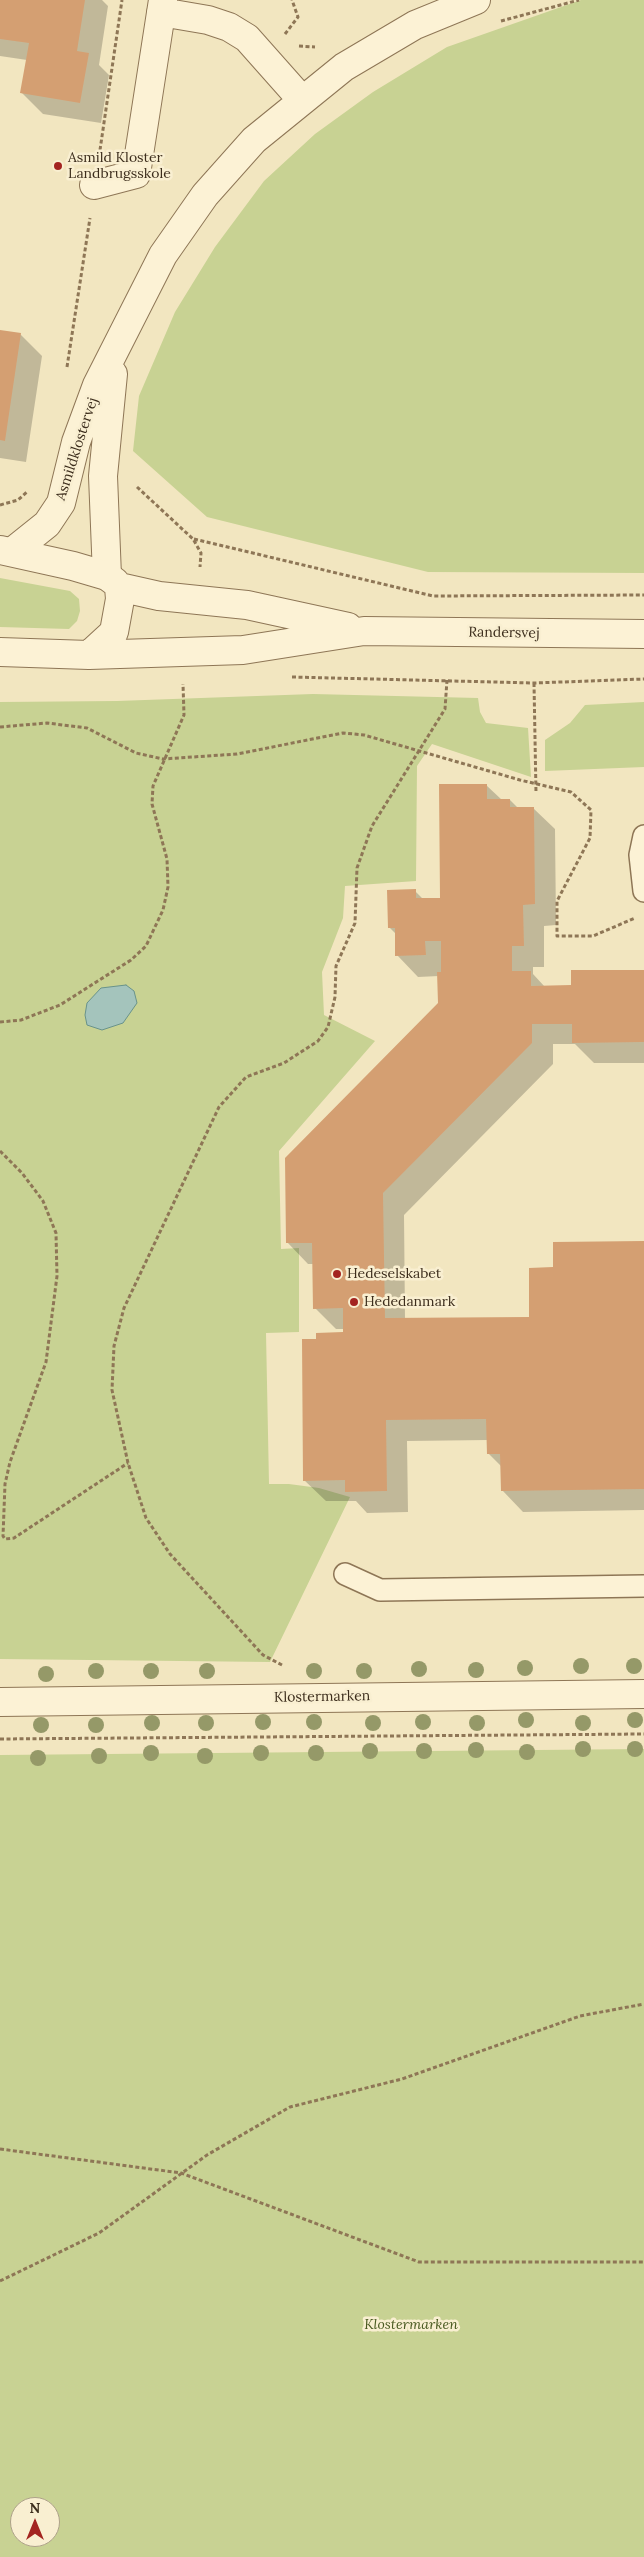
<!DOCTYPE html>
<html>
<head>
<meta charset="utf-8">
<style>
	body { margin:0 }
	#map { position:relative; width:644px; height:2557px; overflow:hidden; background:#f2e6c0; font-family:Lora,serif }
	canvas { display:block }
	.north { position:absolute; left:10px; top:2497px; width:50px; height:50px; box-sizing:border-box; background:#f9efd1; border:1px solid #ada189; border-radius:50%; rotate:0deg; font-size:14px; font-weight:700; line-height:20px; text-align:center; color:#3c2d1c }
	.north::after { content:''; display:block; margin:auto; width:18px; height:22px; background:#a32420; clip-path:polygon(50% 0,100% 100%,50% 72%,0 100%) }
</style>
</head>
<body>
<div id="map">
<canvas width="644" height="2557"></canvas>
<div class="north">N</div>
</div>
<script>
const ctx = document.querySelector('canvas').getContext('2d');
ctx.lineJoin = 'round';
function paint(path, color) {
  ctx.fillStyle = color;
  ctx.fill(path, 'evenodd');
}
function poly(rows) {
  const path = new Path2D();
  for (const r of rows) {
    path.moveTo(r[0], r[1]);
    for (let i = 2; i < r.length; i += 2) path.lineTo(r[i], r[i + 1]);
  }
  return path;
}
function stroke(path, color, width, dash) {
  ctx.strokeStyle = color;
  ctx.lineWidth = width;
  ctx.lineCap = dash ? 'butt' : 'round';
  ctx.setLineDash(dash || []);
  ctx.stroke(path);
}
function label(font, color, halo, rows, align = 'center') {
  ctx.font = font + ' Lora,serif';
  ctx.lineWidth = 5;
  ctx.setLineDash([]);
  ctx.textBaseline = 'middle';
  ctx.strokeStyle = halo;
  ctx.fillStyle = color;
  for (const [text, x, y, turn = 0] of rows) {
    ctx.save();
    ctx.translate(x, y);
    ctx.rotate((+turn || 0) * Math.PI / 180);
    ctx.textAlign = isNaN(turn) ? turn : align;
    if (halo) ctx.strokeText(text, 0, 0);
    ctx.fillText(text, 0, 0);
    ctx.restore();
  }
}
const green = poly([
	[581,0,644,0,644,573,428,572,207,517,133,451,139,396,175,312,215,247,264,181,315,134,373,92,447,47],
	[0,578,70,591,79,599,80,611,77,621,69,629,0,627],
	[313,694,478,698,480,712,486,723,528,728,531,777,432,744,417,766,416,881,345,886,343,918,322,972,324,1015,375,1041,279,1151,281,1249,299,1248,299,1332,266,1333,269,1484,289,1484,319,1488,350,1497,270,1662,0,1659,0,702,117,701],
	[644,702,644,767,545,771,545,740,570,723,585,705],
	[644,1749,644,2557,0,2557,0,1755],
	[20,2507,50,2507,50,2537,20,2537]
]);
const water = poly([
	[126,985,134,991,137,1003,123,1023,102,1030,87,1025,85,1015,87,1003,101,988,126,985]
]);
const shadow = poly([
	[0,0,102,0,108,6,99,65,109,75,101,123,43,114,22,93,27,60,0,56],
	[0,331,20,334,42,356,26,462,0,458],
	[486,785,502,800,510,800,518,808,533,808,555,829,556,925,544,926,544,967,533,967,533,974,545,987,573,986,644,971,644,1063,594,1063,575,1044,553,1044,553,1064,404,1215,405,1319,531,1318,554,1269,644,1242,644,1510,523,1512,502,1490,502,1467,488,1453,488,1440,407,1441,408,1512,367,1513,356,1501,326,1501,304,1480,317,1340,345,1333,345,1329,336,1329,315,1308,314,1264,308,1264,287,1242,439,1003,439,976,418,977,397,955,396,934,389,927,415,891,424,900,441,900]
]);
const building = poly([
	[0,0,85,0,77,51,89,53,80,103,20,93,29,43,0,39],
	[0,330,21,333,5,441,0,440],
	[439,784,487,784,487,799,510,799,510,807,534,807,535,904,523,905,524,946,512,946,512,971,531,971,531,986,571,985,571,970,644,970,644,1042,572,1043,572,1024,532,1024,532,1043,383,1193,385,1318,529,1317,529,1268,553,1267,553,1242,644,1241,644,1489,501,1491,500,1454,487,1454,486,1419,386,1420,387,1491,345,1492,345,1480,303,1481,302,1339,316,1339,316,1333,343,1332,343,1308,313,1309,312,1243,286,1243,285,1158,438,1003,437,972,441,972,441,941,425,941,426,955,395,956,395,928,388,928,387,890,416,889,416,898,440,898]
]);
const path = poly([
	[501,21,579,0],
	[285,34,298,17,292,0],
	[299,46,315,47],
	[100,150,122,0],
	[67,367,90,218],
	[137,487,193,539,201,553,200,567],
	[0,505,18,500,28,491],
	[194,539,433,596,644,595],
	[292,677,534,683,644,679],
	[534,683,536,793],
	[0,727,47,723,87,728,136,753,163,759,237,754,343,733,364,735,520,780,571,792,591,810,590,838,557,901,557,936,593,936,635,918],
	[0,1022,21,1020,60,1005,131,960,146,946,163,910,168,887,167,859,152,804,153,786,184,715,183,684],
	[0,1151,22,1173,43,1201,56,1233,57,1276,46,1362,10,1462,5,1484,3,1536,5,1539,14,1538,128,1463],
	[282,1665,263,1655,170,1554,146,1518,128,1463,112,1390,114,1346,124,1308,219,1107,246,1077,284,1063,318,1041,328,1027,335,997,336,966,355,923,357,868,372,826,445,709,447,680],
	[0,1739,644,1734],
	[0,2149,181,2173,419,2262,644,2262],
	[0,2281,99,2233,207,2155,290,2107,402,2079,580,2016,644,2004]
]);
const service = poly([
	[644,836,640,855,644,891],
	[345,1574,380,1590,644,1586]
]);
const minor = poly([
	[161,12,208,20,229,27,247,38,302,100],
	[94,185,136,174,163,0],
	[12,552,47,524,61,503,76,442,97,385,163,255,205,195,254,140,344,67,415,25,476,0],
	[107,576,103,476,113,374]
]);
const tertiary = poly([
	[0,550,73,566,107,576,115,582,119,587,120,599,114,632,89,655],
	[119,587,159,596,247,605,348,627],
	[0,652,89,655,243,650,364,631,644,634],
	[0,1702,644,1694]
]);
const trees = [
	[581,1666],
	[634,1666],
	[525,1668],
	[419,1669],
	[476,1670],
	[96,1671],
	[151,1671],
	[207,1671],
	[314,1671],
	[364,1671],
	[46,1674],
	[526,1720],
	[635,1720],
	[263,1722],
	[314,1722],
	[423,1722],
	[152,1723],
	[206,1723],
	[373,1723],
	[477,1723],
	[583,1723],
	[41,1725],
	[96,1725],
	[583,1749],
	[635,1749],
	[476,1750],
	[370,1751],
	[424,1751],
	[527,1752],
	[151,1753],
	[261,1753],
	[316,1753],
	[99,1756],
	[205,1756],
	[38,1758]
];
const markers = [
	[58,166,5,"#a32420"],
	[337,1274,5,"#a32420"],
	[354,1302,5,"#a32420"]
];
const poiNames = [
	["Asmild Kloster",68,158],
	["Landbrugsskole",68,174],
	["Hedeselskabet",347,1274],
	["Hededanmark",364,1302]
];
const streetNames = [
	["Asmildklostervej",77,449,-72],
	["Randersvej",504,633,1],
	["Klostermarken",322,1697,-1]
];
const parkNames = [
	["Klostermarken",411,2325]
];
paint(green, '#c8d293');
paint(water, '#a4c4bc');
stroke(water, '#69938b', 1);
paint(shadow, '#0003');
paint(building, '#d49f72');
stroke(service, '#8e7656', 24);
stroke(minor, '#8e7656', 30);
stroke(tertiary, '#8e7656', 30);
stroke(path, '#8e7656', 3, [4, 2.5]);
stroke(service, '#fcf2d5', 21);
stroke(minor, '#fcf2d5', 28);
stroke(tertiary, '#fcf2d5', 28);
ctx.fillStyle = '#959968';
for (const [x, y] of trees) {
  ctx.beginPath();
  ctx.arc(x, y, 8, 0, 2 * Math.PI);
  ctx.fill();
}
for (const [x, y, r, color] of markers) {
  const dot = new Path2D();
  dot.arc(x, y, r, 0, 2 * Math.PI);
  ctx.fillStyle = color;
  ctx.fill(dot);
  stroke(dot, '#f9efd1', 2);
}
label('14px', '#3c2d1c', '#f9efd1', poiNames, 'left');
label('14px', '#3c2d1c', '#f9efd1', streetNames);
label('italic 14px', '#495a20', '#f9efd1', parkNames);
</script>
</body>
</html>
